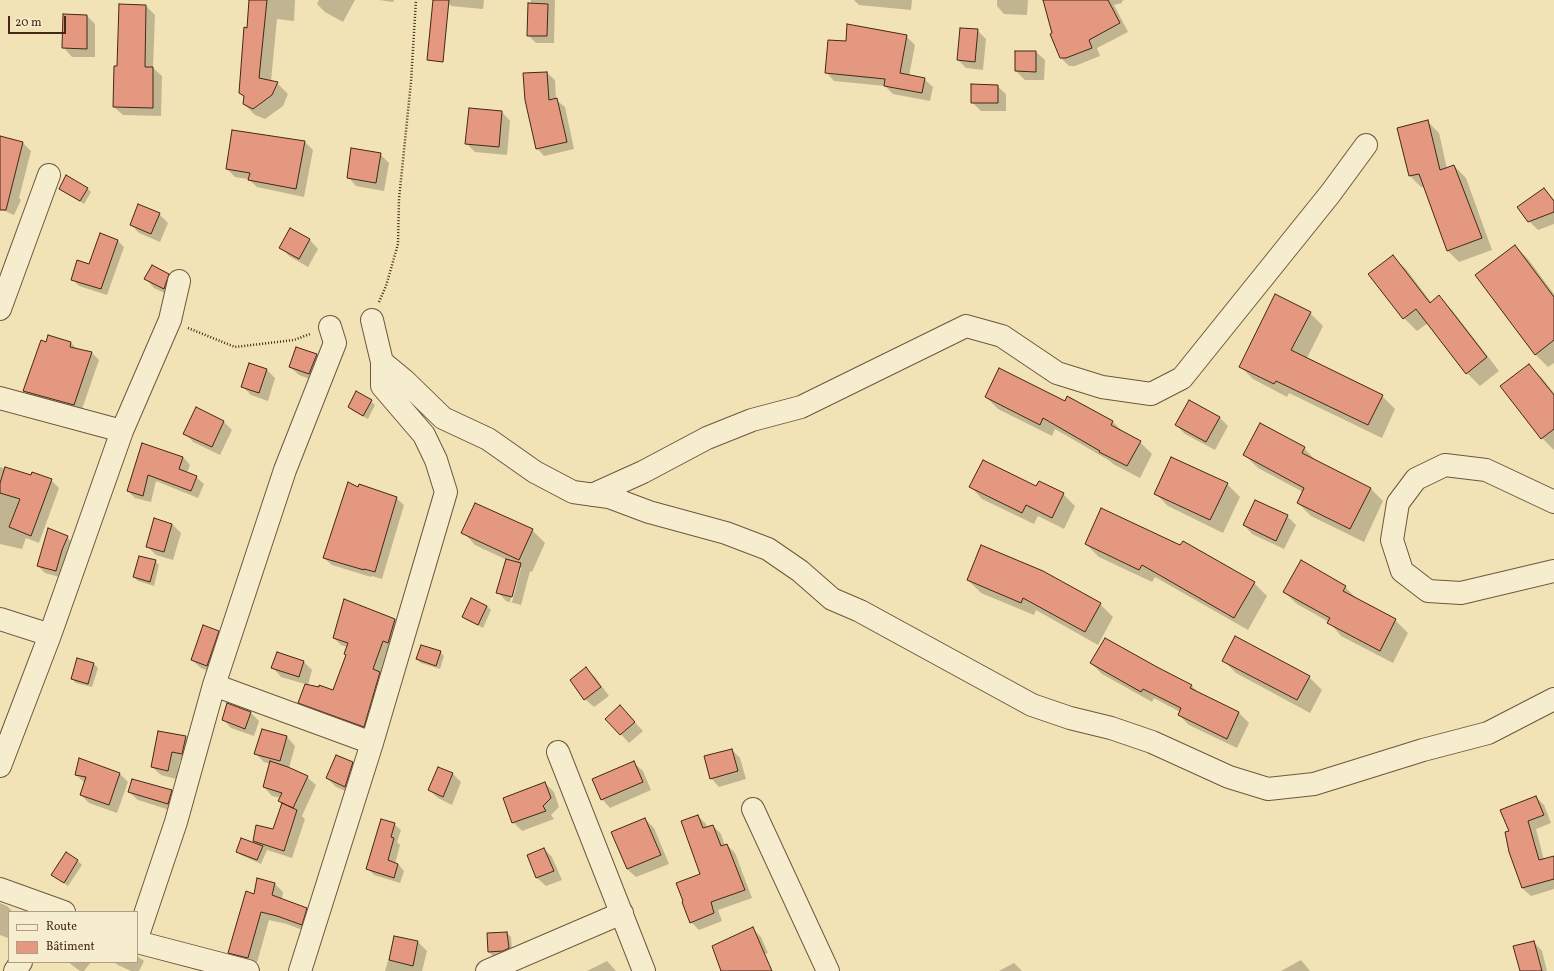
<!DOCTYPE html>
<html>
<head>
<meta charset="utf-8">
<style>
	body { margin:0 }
	#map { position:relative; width:1554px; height:971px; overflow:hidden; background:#f1e3b5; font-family:Vollkorn,serif }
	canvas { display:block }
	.legend { position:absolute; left:8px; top:911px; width:130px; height:52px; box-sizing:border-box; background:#f6edcf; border:1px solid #af9e85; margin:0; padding:5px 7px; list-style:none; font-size:12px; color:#442716 }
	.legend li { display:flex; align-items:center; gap:8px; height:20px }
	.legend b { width:20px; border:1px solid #af9e85 }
	.scale { position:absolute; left:8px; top:16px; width:58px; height:18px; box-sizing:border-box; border:2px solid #442716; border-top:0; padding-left:5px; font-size:12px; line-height:14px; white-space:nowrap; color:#442716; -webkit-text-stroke:3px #f6edcf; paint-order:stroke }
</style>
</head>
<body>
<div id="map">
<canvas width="1554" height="971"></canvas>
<ul class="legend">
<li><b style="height:5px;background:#f6edcf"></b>Route</li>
<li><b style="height:11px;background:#e49880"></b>Bâtiment</li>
</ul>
<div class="scale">20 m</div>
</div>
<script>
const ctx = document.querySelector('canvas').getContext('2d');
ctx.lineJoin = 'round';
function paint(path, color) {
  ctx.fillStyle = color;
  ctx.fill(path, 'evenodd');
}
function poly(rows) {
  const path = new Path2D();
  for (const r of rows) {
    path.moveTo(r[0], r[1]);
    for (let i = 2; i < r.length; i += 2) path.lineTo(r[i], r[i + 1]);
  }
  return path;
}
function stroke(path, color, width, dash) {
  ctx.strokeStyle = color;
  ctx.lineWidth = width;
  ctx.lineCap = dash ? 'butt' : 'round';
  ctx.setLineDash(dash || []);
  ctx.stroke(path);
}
const shadow = poly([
	[250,0,295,0,294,21,277,19,271,81,277,83,288,94,283,106,265,119,255,115,244,104,245,98,240,93],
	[319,0,355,0,343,22,325,12,317,4],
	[379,0,394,0,393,2],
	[445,0,484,0,483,9,451,6],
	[531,0,555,0,554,43,536,43,528,35],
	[854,0,912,0,911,10,859,5],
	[997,0,1028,0,1027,15,1004,14,997,6],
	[1044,0,1125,0,1122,1,1122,3,1114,5,1128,32,1097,48,1100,56,1075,66,1069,66,1060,57],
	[120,5,146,6,155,15,153,68,162,76,161,116,123,115,114,107,118,67],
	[87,16,95,24,95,57,72,57,64,48],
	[977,30,986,39,983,70,966,68,958,60],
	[906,36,915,45,909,76,924,79,933,87,930,101,893,94,885,86,834,81,826,72,847,43],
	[1016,52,1036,52,1045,60,1044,80,1025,80,1016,71],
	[547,73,555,80,556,100,565,107,574,149,544,156,537,148],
	[997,86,1006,94,1006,111,981,111,972,102],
	[502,112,510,121,507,155,475,152,466,143],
	[1428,122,1439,133,1447,169,1454,166,1466,178,1492,250,1459,262,1448,251,1424,187,1421,187,1410,176,1398,128],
	[0,137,22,142,31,151,19,198,21,200,14,215,0,209],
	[305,142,313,150,304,197,257,187,248,179,235,177,227,169],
	[380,154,389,163,384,191,356,186,348,177],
	[60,188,87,188,91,192,84,204,64,192],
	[1544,189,1554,200,1554,224,1538,230,1529,221],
	[159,214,168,223,160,242,139,233,131,224],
	[291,229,310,240,318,249,308,267,289,256,281,247],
	[101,235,118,241,124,247,107,295,79,286,72,279,90,266],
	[1515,246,1528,259,1554,294,1554,363,1548,367,1535,354],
	[1393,257,1406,269,1431,302,1439,297,1452,310,1499,371,1480,386,1467,373,1428,323,1417,331,1404,318],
	[168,275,177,283,173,297,154,288,146,279],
	[1310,313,1323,326,1307,358,1382,396,1395,409,1382,438,1289,393,1287,397,1253,379,1240,366],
	[49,336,71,343,77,349,92,353,99,360,81,412,31,398,24,391],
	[296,348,317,355,325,364,318,382,299,375,290,367],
	[1529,365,1542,378,1554,393,1554,450,1542,438],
	[267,370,275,378,268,401,251,395,243,387],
	[986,397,1065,402,1068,397,1113,422,1124,433,1140,442,1152,454,1140,478,1113,464,1110,461,1055,429,1052,436,998,409],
	[371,401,375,405,368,419,353,411,349,407],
	[1190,401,1220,418,1228,426,1215,450,1185,434,1176,425],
	[197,408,224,422,232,430,220,455,193,442,185,433],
	[143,444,183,457,190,465,187,473,196,477,204,484,198,498,156,481,151,502,135,498,128,491],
	[1304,448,1317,462,1370,488,1383,501,1364,542,1311,516,1298,503,1303,492,1258,468,1245,455],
	[0,467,32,477,51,480,59,488,39,543,26,538,22,549,0,544],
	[1227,484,1240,497,1223,533,1168,506,1155,493],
	[971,487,1037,487,1063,494,1075,506,1064,529,1038,516,1034,524,982,499],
	[359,488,396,498,404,505,382,579,372,576,371,577,332,565,324,558],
	[1287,516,1296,525,1284,549,1252,534,1244,525],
	[155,519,172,524,181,533,173,560,156,555,147,546],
	[532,530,545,543,532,572,530,571,521,605,506,601,498,592,507,560,475,545,463,532],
	[519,568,521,568,512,602,510,602],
	[67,537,74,544,63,578,45,573,38,566],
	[1086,544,1254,583,1267,596,1248,630,1155,577,1152,582,1099,557],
	[155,561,159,565,154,586,138,581,134,577],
	[968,580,1100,604,1113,617,1098,645,1036,610,1034,615,981,593],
	[1345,587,1358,600,1395,620,1408,633,1393,663,1341,636,1329,622,1297,604,1284,592],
	[345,600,395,620,402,627,389,647,380,674,386,680,370,733,306,709,300,702,305,684,281,677,273,668,304,662,312,670,308,685,334,691,347,656,345,654,347,647,341,645,334,638],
	[487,606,491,610,483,628,467,620,463,616],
	[218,632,227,640,216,674,201,668,192,660],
	[440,652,444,656,440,669,421,663,417,659],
	[1223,660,1309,677,1322,690,1310,713,1236,673],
	[1091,663,1156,668,1191,685,1200,694,1239,713,1249,723,1237,748,1189,725,1179,715,1180,712,1154,698,1152,702,1102,674],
	[94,664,98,668,92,687,76,683,72,679],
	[586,669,595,677,609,696,594,707,585,699],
	[228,705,251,713,259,721,254,736,231,728,223,719],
	[628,715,643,731,629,743,607,719],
	[262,730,287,737,295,746,289,768,307,777,316,785,302,816,305,819,292,858,267,850,261,864,241,855,237,851,259,846,254,841,274,830,282,804,279,801,281,798,272,796,264,787,270,764,264,762,256,754],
	[159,732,186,737,194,745,190,762,180,760,176,779,161,775,152,767],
	[732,750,740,758,746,779,719,787,711,778],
	[352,763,361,771,354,795,336,787,327,778],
	[634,763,643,771,651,790,610,808,602,799],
	[120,774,128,782,117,813,89,803,81,795,85,783,76,775],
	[453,774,461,782,452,805,438,798,429,790],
	[545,783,554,792,559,807,551,815,554,819,522,831,513,822],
	[171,791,180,800,176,812,138,800,129,792],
	[1536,797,1544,805,1551,823,1536,829,1544,860,1554,857,1554,889,1531,896,1522,888,1510,832],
	[698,816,706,824,707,828,713,826,721,834,725,846,727,845,735,853,752,898,718,910,722,921,699,930,691,922,701,874],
	[645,819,654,828,669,864,636,877,627,869],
	[394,824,401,830,397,842,400,845,395,864,398,864,404,871,400,883,374,875,368,869],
	[544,849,552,857,562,880,546,886,537,878,528,855],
	[78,861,82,865,68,886,52,875],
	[275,884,283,892,282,899,306,909,315,917,310,933,287,924,269,920,256,966,238,961,229,953,255,895],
	[0,903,7,906,13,912,9,912,9,934,8,938,0,935],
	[752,928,761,937,768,953,726,968],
	[507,933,511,937,512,952,507,954,493,956,489,952],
	[395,937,418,942,427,951,422,971,385,971],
	[1534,942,1542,951,1547,971,1521,971],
	[137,956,144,961,139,971,131,971,118,965,114,962,137,962],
	[1301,960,1310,971,1281,971],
	[607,961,616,971,587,971],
	[68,962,91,962,84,971,80,971],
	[1014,963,1022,971,999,971]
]);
const building = poly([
	[249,0,267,0,259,78,278,82,272,95,253,109,243,104,244,96,239,93,244,27,247,28,249,0],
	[433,0,449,0,443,62,427,60,433,0],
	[1043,0,1108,0,1120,23,1089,40,1092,48,1066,58,1060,58,1050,34,1052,33,1043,0],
	[528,3,548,4,547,36,527,36,528,3],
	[119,4,146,5,145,67,153,67,153,108,113,107,114,66,117,66,119,4],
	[63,14,87,15,87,49,62,48,63,14],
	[847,24,907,35,900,73,925,78,922,93,884,86,885,79,825,73,828,40,846,41,847,24],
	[960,28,978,29,975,62,957,60,960,28],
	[1015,51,1036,51,1036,72,1015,71,1015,51],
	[547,72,549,100,557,98,567,142,536,149,525,100,523,73,547,72],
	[971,84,998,85,998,103,971,103,971,84],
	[469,108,502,111,499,147,465,144,469,108],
	[1428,120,1440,170,1454,165,1482,238,1447,251,1419,174,1409,176,1397,128,1428,120],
	[232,130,305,141,296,189,248,180,250,173,226,169,232,130],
	[0,136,23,142,6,210,0,210,0,136],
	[351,148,381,153,376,183,347,178,351,148],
	[66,175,88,188,80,201,59,189,66,175],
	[1544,188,1554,201,1554,212,1528,222,1517,207,1544,188],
	[138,204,160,213,151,234,130,225,138,204],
	[290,228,310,239,299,259,279,248,290,228],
	[100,233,118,240,101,289,71,280,77,260,89,264,100,233],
	[1515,245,1554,297,1554,340,1535,355,1475,275,1515,245],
	[1393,255,1430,303,1439,295,1487,357,1466,374,1416,309,1403,319,1368,274,1393,255],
	[152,265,169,274,164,289,144,279,152,265],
	[1275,294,1311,312,1291,350,1383,395,1368,425,1276,381,1274,384,1239,367,1275,294],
	[48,335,71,342,70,347,92,352,74,405,23,391,41,340,46,342,48,335],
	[296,347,317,354,309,374,289,367,296,347],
	[249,363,267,369,259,393,241,387,249,363],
	[1529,364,1554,395,1554,429,1541,439,1500,386,1529,364],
	[999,368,1065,401,1067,396,1113,421,1111,425,1141,441,1127,466,1099,452,1100,451,1043,418,1040,425,985,397,999,368],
	[356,391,372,400,363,416,348,407,356,391],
	[1189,400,1220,417,1206,442,1175,425,1189,400],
	[196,407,224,421,212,447,183,434,196,407],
	[1260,423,1305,447,1302,453,1371,488,1350,529,1297,503,1304,488,1243,455,1260,423],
	[142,443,183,457,179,469,197,476,191,491,148,475,143,496,127,491,142,443],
	[1171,457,1228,483,1210,520,1154,494,1171,457],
	[983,460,1036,486,1039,481,1064,493,1052,518,1026,505,1022,513,969,487,983,460],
	[5,467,31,475,32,472,52,479,31,536,9,527,20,499,0,493,0,483,5,467],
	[348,482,358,487,359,484,397,497,375,572,364,569,364,570,323,558,348,482],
	[1255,500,1288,515,1276,541,1243,525,1255,500],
	[475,503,533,529,519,560,461,533,475,503],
	[1101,508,1180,545,1183,541,1255,582,1234,618,1142,565,1139,570,1085,544,1101,508],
	[154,518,172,524,164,552,146,547,154,518],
	[48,528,68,536,62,550,56,571,37,566,48,528],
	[981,545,1043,571,1101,603,1085,632,1023,598,1021,603,967,580,981,545],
	[139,556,156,560,150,582,133,577,139,556],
	[506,559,521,563,512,597,496,593,506,559],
	[1301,560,1346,586,1343,591,1396,619,1380,651,1327,623,1330,618,1283,592,1301,560],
	[471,598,487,606,478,625,462,617,471,598],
	[344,599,395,619,388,643,383,641,373,669,380,672,364,727,298,703,305,684,319,687,319,685,333,690,346,655,344,654,348,643,333,638,344,599],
	[203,625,219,631,207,666,191,660,203,625],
	[1235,636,1310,676,1297,700,1222,661,1235,636],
	[1105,638,1157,667,1192,685,1190,688,1239,712,1227,739,1178,715,1181,708,1143,689,1141,692,1090,663,1105,638],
	[421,645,441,651,436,666,416,659,421,645],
	[277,652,304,661,299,677,271,668,277,652],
	[77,658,94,663,88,684,71,679,77,658],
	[586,667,601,687,584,700,570,680,586,667],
	[227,703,251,712,245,729,222,720,227,703],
	[620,705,635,722,620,735,605,719,620,705],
	[262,729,287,736,280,761,254,754,262,729],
	[158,731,186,736,182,754,172,752,168,771,151,767,158,731],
	[732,749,738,771,710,779,704,756,732,749],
	[336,755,353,762,345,787,326,778,336,755],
	[79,758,120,773,109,805,80,795,86,777,75,775,79,758],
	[270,761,288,767,308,776,293,808,278,801,282,793,263,787,270,761],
	[634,761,643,782,601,800,592,779,634,761],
	[438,767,453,773,443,797,428,790,438,767],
	[132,779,172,790,168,804,128,792,132,779],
	[545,782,551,798,543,806,546,811,512,823,503,798,545,782],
	[1536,796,1544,815,1528,821,1539,860,1554,856,1554,879,1522,888,1509,852,1505,832,1509,831,1500,810,1536,796],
	[282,803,297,810,284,851,253,841,256,825,273,829,282,803],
	[698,815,703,828,713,825,721,846,727,844,745,890,711,902,714,913,690,923,682,902,683,901,676,883,700,874,681,821,698,815],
	[645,818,661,855,627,869,611,832,645,818],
	[381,819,395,823,391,837,394,838,388,860,398,864,394,878,366,869,381,819],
	[241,838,263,846,257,860,236,852,241,838],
	[544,848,554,871,536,878,527,855,544,848],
	[66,852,78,860,64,883,51,875,66,852],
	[257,878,275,883,272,895,307,908,302,925,277,916,261,912,248,958,228,953,246,891,254,894,257,878],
	[753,927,772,971,721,971,712,946,753,927],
	[507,932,509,948,503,951,488,952,487,933,507,932],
	[394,936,418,941,413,966,389,960,394,936],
	[1534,941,1542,971,1520,971,1513,946,1534,941]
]);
const path = poly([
	[379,302,386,286,398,244,399,199,411,82,416,0],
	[188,328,235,347,294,340,310,334]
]);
const minor = poly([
	[0,309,49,175],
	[372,320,382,362,405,381,443,418,488,439,535,472,573,492,609,497,649,512,726,533,768,549,800,571,832,599,860,611,1032,705,1070,718,1111,728,1152,742,1229,777,1268,789,1314,784,1423,750,1488,733,1554,699],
	[0,398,122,431],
	[592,495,643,472,707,438,752,420,801,407,966,326,1002,336,1057,373,1102,387,1151,394,1182,378,1330,194,1366,145],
	[1554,502,1486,470,1445,465,1416,479,1398,503,1392,540,1402,571,1428,591,1461,593,1554,571],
	[0,619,50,635],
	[214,685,372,743],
	[558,752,644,971],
	[0,766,50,635,122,431,170,320,179,281],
	[753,809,828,971],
	[0,889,64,912],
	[137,938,176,822,214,685,285,470,335,343,330,327],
	[137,942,248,971],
	[15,971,21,962],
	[300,971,372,743,446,492,436,460,424,435,382,386,382,362],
	[487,971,622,913]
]);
paint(shadow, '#0003');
paint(building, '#e49880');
stroke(building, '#442716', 1);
stroke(minor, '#6f563e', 24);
stroke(path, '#442716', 2.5, [1, 2]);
stroke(minor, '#f6edcf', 22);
</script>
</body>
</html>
